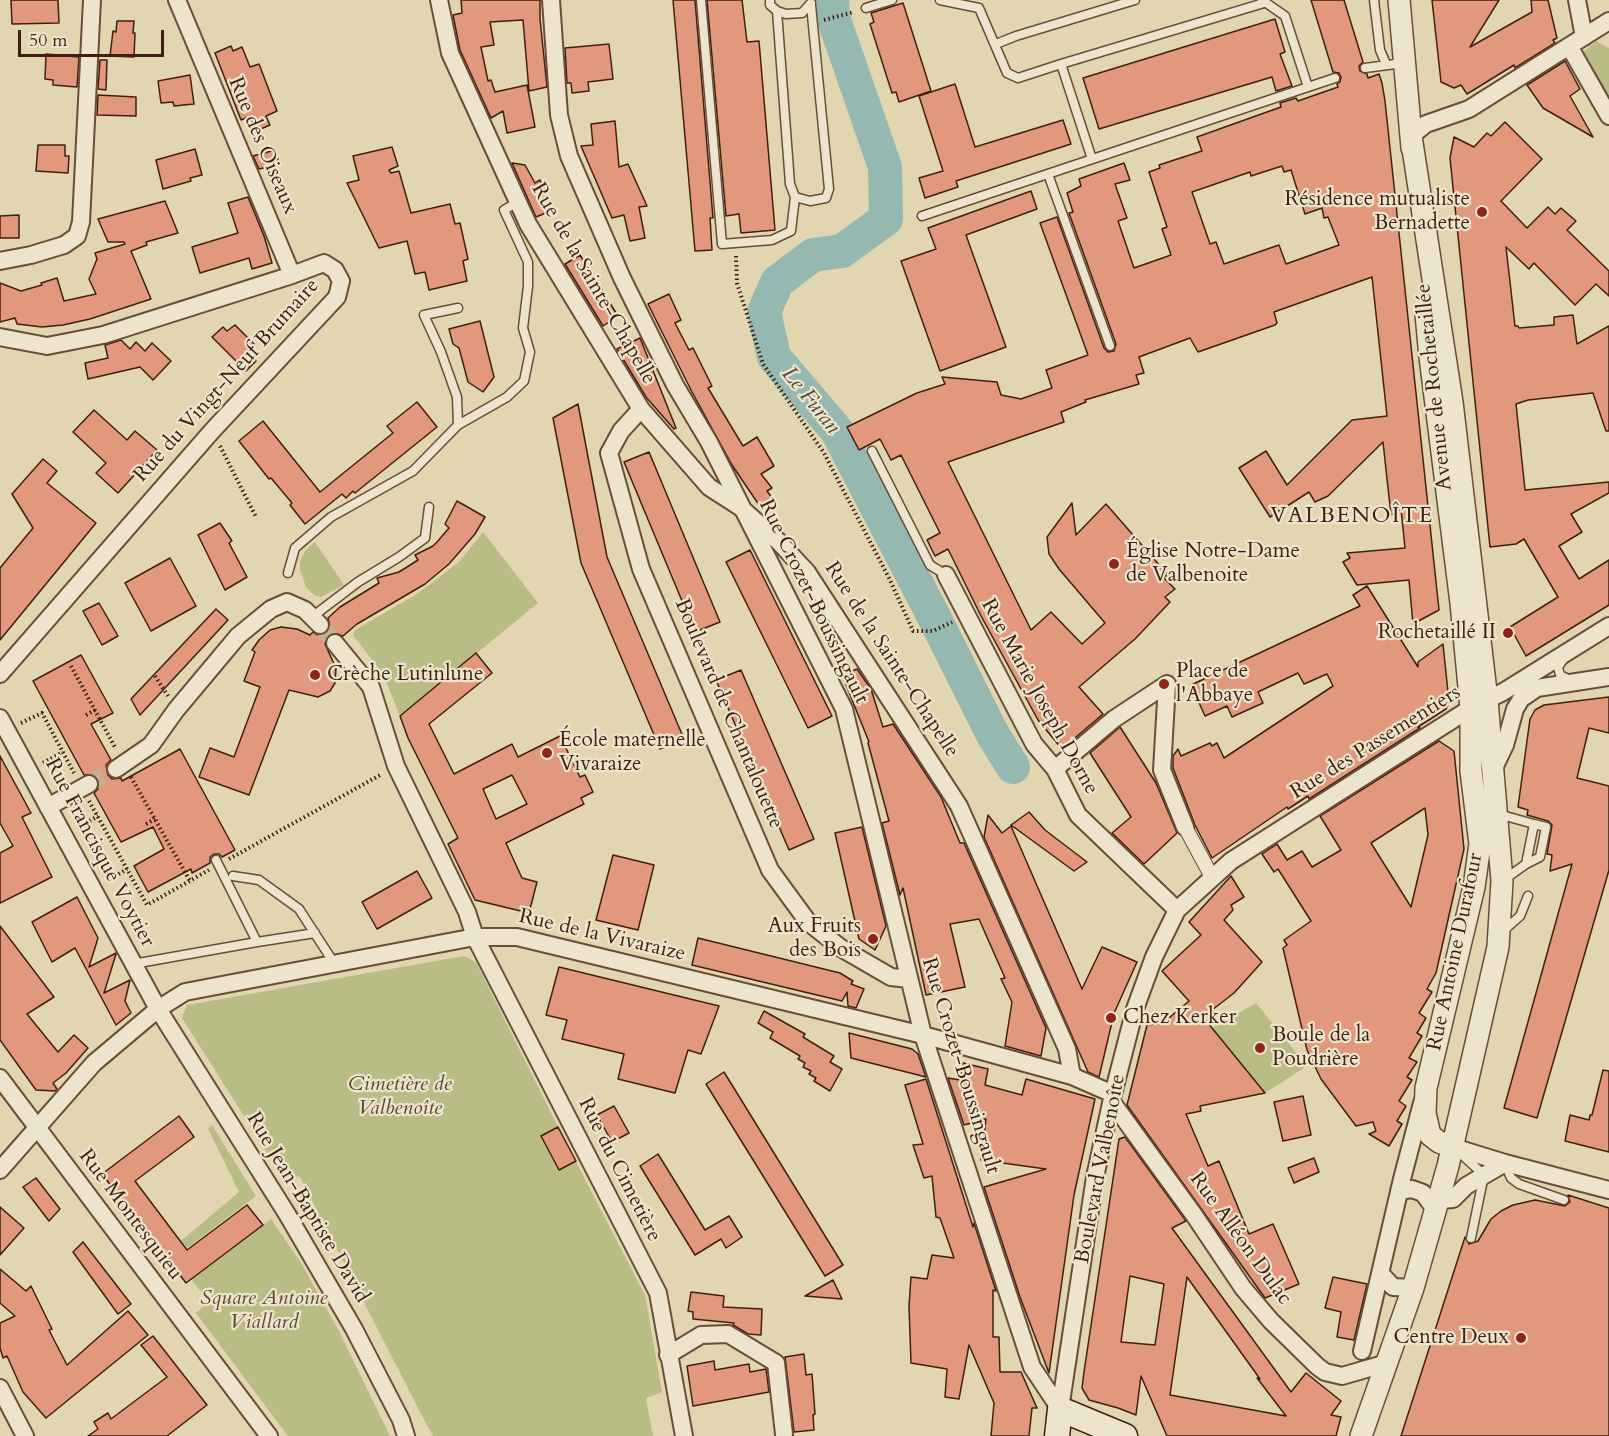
<!DOCTYPE html>
<html>
<head>
<meta charset="utf-8">
<style>
	body { margin:0 }
	#map { position:relative; width:1609px; height:1436px; overflow:hidden; background:#e2d6b0; font-family:Cardo,serif }
	canvas { display:block }
	.scale { position:absolute; left:18px; top:30px; width:146px; height:27px; box-sizing:border-box; border:3px solid #401f10; border-top:0; padding-left:8px; font-size:18px; line-height:21px; white-space:nowrap; color:#401f10; -webkit-text-stroke:4px #ece4cc; paint-order:stroke }
</style>
</head>
<body>
<div id="map">
<canvas width="1609" height="1436"></canvas>
<div class="scale">50 m</div>
</div>
<script>
const ctx = document.querySelector('canvas').getContext('2d');
ctx.lineJoin = 'round';
function paint(path, color) {
  ctx.fillStyle = color;
  ctx.fill(path, 'evenodd');
}
function poly(rows) {
  const path = new Path2D();
  for (const r of rows) {
    path.moveTo(r[0], r[1]);
    for (let i = 2; i < r.length; i += 2) path.lineTo(r[i], r[i + 1]);
  }
  return path;
}
function stroke(path, color, width, dash) {
  ctx.strokeStyle = color;
  ctx.lineWidth = width;
  ctx.lineCap = dash ? 'butt' : 'round';
  ctx.setLineDash(dash || []);
  ctx.stroke(path);
}
function label(font, color, halo, rows, align = 'center') {
  ctx.font = font + ' Cardo,serif';
  ctx.lineWidth = 4.5;
  ctx.setLineDash([]);
  ctx.textBaseline = 'middle';
  ctx.strokeStyle = halo;
  ctx.fillStyle = color;
  for (const [text, x, y, turn = 0] of rows) {
    ctx.save();
    ctx.translate(x, y);
    ctx.rotate((+turn || 0) * Math.PI / 180);
    ctx.textAlign = isNaN(turn) ? turn : align;
    if (halo) ctx.strokeText(text, 0, 0);
    ctx.fillText(text, 0, 0);
    ctx.restore();
  }
}
const green = poly([
	[1596,41,1609,48,1609,102,1580,55],
	[483,532,538,603,400,716,383,674,353,635,355,630,417,594,459,562],
	[315,542,344,585,321,597,314,595,306,587,300,570,300,561,305,551],
	[464,956,476,962,558,1127,645,1295,662,1392,646,1398,653,1436,433,1436,420,1412,300,1177,280,1173,182,1018,187,1005],
	[1256,1003,1307,1066,1265,1093,1212,1028],
	[212,1125,256,1196,187,1248,181,1241,239,1192,208,1129],
	[271,1219,301,1263,339,1331,390,1436,288,1436,196,1313,209,1302,191,1279]
]);
const river = poly([
	[832,0,833,17,885,167,886,219,842,251,813,255,777,282,764,312,774,357,837,431,932,613,992,733,1013,767]
]);
const building = poly([
	[11,0,58,0,59,23,12,24,11,0],
	[461,0,540,0,540,19,547,87,529,91,523,20,490,22,494,45,481,47,488,81,491,80,495,92,527,85,535,127,507,133,503,111,491,118,460,50,453,15,462,13,461,0],
	[673,0,695,0,713,218,710,218,712,250,695,251,673,0],
	[707,0,742,0,747,42,759,41,775,230,741,233,739,214,726,216,707,0],
	[1311,0,1344,0,1363,62,1359,66,1360,71,1367,74,1368,78,1379,74,1382,83,1385,101,1439,610,1413,624,1409,580,1357,585,1343,562,1350,558,1347,553,1405,548,1401,509,1391,515,1383,442,1328,496,1315,502,1309,492,1270,517,1239,468,1266,451,1287,485,1352,420,1387,416,1372,277,1274,312,1277,323,1275,325,1198,352,1190,338,1139,357,1144,373,1136,375,1139,384,1085,400,1086,402,1061,412,1064,422,948,462,1031,630,1051,612,1082,644,1105,623,1059,569,1049,554,1047,537,1072,503,1076,535,1106,504,1168,575,1163,577,1175,589,1165,597,1170,602,1135,639,1079,687,1103,714,1062,749,1038,720,981,616,948,549,935,556,927,540,940,533,901,455,891,460,880,439,859,450,847,427,917,393,945,384,942,377,997,382,1001,395,1021,399,1052,388,1046,370,1088,355,1040,223,1057,217,1104,348,1108,352,1114,351,1116,344,1069,213,1073,212,1067,193,1081,186,1079,179,1124,163,1130,180,1115,184,1127,218,1118,221,1134,268,1171,255,1162,229,1167,227,1149,172,1160,168,1159,165,1202,151,1197,137,1281,107,1280,103,1296,98,1298,101,1338,87,1337,84,1340,82,1341,77,1339,73,1333,72,1311,0],
	[1282,166,1284,172,1291,170,1305,214,1322,208,1324,218,1328,217,1339,245,1286,264,1279,245,1224,264,1216,242,1210,244,1192,192,1250,172,1251,176,1282,166],
	[1432,0,1499,0,1470,47,1532,12,1531,0,1548,0,1557,38,1553,40,1555,43,1515,68,1514,65,1467,94,1461,85,1454,88,1441,82,1432,0],
	[903,3,931,91,899,102,896,92,892,93,870,24,874,22,871,13,903,3],
	[1275,19,1285,52,1280,54,1292,86,1276,91,1272,77,1099,129,1083,78,1275,19],
	[117,21,134,21,133,33,135,33,134,57,110,56,113,31,116,32,117,21],
	[609,44,613,79,588,82,589,91,572,93,571,83,567,83,565,48,609,44],
	[231,46,233,51,242,47,250,67,259,64,277,111,266,116,270,125,256,131,250,116,241,120,215,53,231,46],
	[46,54,79,57,77,87,53,85,53,80,45,79,46,54],
	[100,60,107,60,106,90,98,89,100,60],
	[1565,61,1580,89,1570,96,1593,137,1543,108,1527,85,1565,61],
	[190,75,194,104,174,106,173,102,161,103,158,81,190,75],
	[955,84,975,147,1063,120,1071,144,956,181,958,187,925,198,919,178,943,171,919,96,955,84],
	[98,95,136,97,136,116,97,115,98,95],
	[615,121,619,167,628,164,647,206,639,207,645,238,630,241,624,215,612,218,581,146,593,145,591,124,615,121],
	[1505,122,1542,159,1501,201,1527,228,1548,207,1555,214,1561,208,1576,221,1567,230,1609,271,1609,296,1596,284,1575,305,1534,263,1529,269,1506,247,1515,326,1518,326,1519,328,1554,325,1554,317,1573,315,1577,344,1609,326,1609,431,1606,431,1593,393,1528,400,1516,404,1525,490,1609,482,1609,493,1571,514,1582,532,1559,546,1579,579,1609,560,1609,605,1526,656,1510,627,1558,597,1524,539,1516,544,1490,547,1450,158,1454,137,1474,147,1487,133,1491,136,1505,122],
	[38,145,65,145,65,156,69,156,68,173,36,171,38,145],
	[392,147,398,166,389,170,391,173,399,171,411,213,450,204,455,224,460,223,468,259,463,261,467,281,429,290,425,272,415,274,407,241,379,248,347,183,359,180,353,156,392,147],
	[195,149,202,175,190,178,191,181,163,189,156,160,195,149],
	[275,150,279,164,259,169,253,156,275,150],
	[512,163,525,165,535,183,540,180,553,210,536,217,512,163],
	[1031,191,1037,209,966,235,1006,347,940,371,901,261,936,249,928,228,1031,191],
	[248,197,264,236,272,263,252,269,249,258,200,273,192,247,238,233,228,203,248,197],
	[165,201,178,233,146,242,147,245,131,251,151,299,90,319,63,325,42,327,17,324,15,318,0,322,0,283,21,291,42,285,41,283,57,278,64,301,96,294,89,279,97,259,95,253,125,244,124,242,108,242,98,219,165,201],
	[19,215,19,238,0,238,0,216,19,215],
	[580,255,618,316,603,326,565,264,580,255],
	[669,294,681,320,675,323,689,350,693,348,712,386,708,388,743,446,757,437,774,466,761,474,772,488,767,491,773,499,761,508,732,465,692,392,648,304,669,294],
	[480,321,494,377,483,392,468,382,459,348,453,344,449,329,480,321],
	[235,325,254,344,247,351,256,361,246,371,212,337,223,327,227,331,235,325],
	[640,338,676,428,674,429,646,397,617,349,640,338],
	[121,340,130,349,136,342,145,351,152,343,171,361,153,380,140,367,88,379,85,363,108,358,105,345,121,340],
	[417,402,437,427,355,493,353,491,346,498,342,494,305,524,290,505,292,503,271,478,269,479,239,441,263,421,320,492,393,433,387,426,417,402],
	[578,404,607,557,684,739,660,749,581,563,553,418,578,404],
	[94,410,127,440,135,431,157,450,118,493,96,473,106,463,73,432,94,410],
	[649,452,720,622,695,632,624,462,649,452],
	[43,459,57,471,47,483,96,523,0,640,0,568,33,528,12,494,43,459],
	[457,501,485,517,475,534,449,564,425,584,357,624,343,636,334,633,328,635,325,644,336,668,335,683,330,691,318,697,289,690,249,795,199,777,210,748,234,757,260,687,244,681,255,652,252,650,259,640,270,630,281,627,297,629,310,635,313,632,318,635,327,633,330,627,328,618,340,607,379,583,377,578,399,572,418,560,415,555,433,546,437,542,449,528,445,524,457,501],
	[220,523,232,541,229,543,247,577,225,590,198,535,220,523],
	[750,550,832,716,808,728,726,562,750,550],
	[170,558,196,606,151,631,125,583,170,558],
	[1367,586,1418,667,1418,662,1443,644,1449,702,1446,709,1418,727,1420,728,1309,799,1308,796,1288,809,1287,807,1212,858,1195,825,1173,768,1173,756,1178,749,1181,756,1210,743,1212,746,1217,743,1224,758,1333,686,1327,674,1304,684,1298,673,1258,692,1263,703,1232,717,1227,706,1205,716,1191,685,1360,606,1353,595,1367,586],
	[99,603,118,636,102,645,83,611,99,603],
	[216,609,228,620,140,715,131,699,216,609],
	[476,653,492,673,429,724,454,774,512,744,518,757,560,736,580,777,585,775,593,792,581,798,584,804,506,843,522,878,537,882,529,913,475,900,448,844,458,838,408,738,400,716,476,653],
	[512,775,527,804,496,819,483,789,512,775],
	[81,655,113,713,91,724,111,760,106,765,108,775,112,779,121,778,122,781,180,749,235,850,222,857,219,854,214,854,210,857,210,863,192,873,191,869,148,892,134,866,164,849,153,827,121,842,94,793,98,789,98,779,94,775,84,775,33,681,81,655],
	[857,669,871,689,883,727,893,724,941,797,960,843,964,843,1046,1028,1041,1056,1005,1046,1012,1002,1001,979,1005,978,979,919,950,924,965,987,926,995,903,888,900,895,882,823,889,821,868,743,869,742,842,675,857,669],
	[741,670,814,839,789,850,716,680,741,670],
	[1609,697,1609,733,1589,728,1577,778,1609,786,1609,870,1537,1118,1504,1108,1572,864,1550,871,1552,855,1547,854,1552,825,1548,821,1527,815,1528,810,1518,807,1530,719,1535,710,1544,705,1609,697],
	[1120,727,1156,783,1177,833,1144,864,1112,833,1131,817,1090,753,1120,727],
	[1439,741,1454,751,1464,849,1436,973,1427,989,1432,992,1419,1013,1426,1018,1417,1033,1422,1036,1409,1058,1417,1062,1407,1077,1412,1080,1399,1101,1406,1106,1397,1121,1402,1124,1389,1146,1369,1134,1376,1131,1373,1122,1356,1126,1321,1079,1307,1050,1283,948,1287,945,1284,940,1311,921,1278,869,1274,872,1262,854,1277,844,1287,860,1302,851,1312,867,1341,850,1320,816,1439,741],
	[1425,808,1428,835,1411,907,1371,843,1425,808],
	[0,756,31,813,22,817,52,877,0,903,0,853,13,846,0,823,0,756],
	[1029,812,1045,830,1087,862,1074,871,1011,825,1029,812],
	[988,815,1002,833,1011,826,1082,989,1102,947,1137,962,1111,1020,1113,1018,1099,1077,1088,1072,984,837,988,815],
	[862,827,886,926,875,950,859,939,835,833,862,827],
	[613,855,654,865,638,930,596,920,613,855],
	[417,871,432,898,377,929,362,902,417,871],
	[1231,876,1244,897,1231,905,1233,910,1224,920,1262,962,1234,993,1203,1017,1265,1093,1200,1106,1201,1111,1186,1114,1208,1166,1219,1161,1249,1234,1273,1224,1299,1284,1265,1298,1127,1105,1147,1025,1163,1023,1189,1001,1162,971,1201,935,1189,922,1231,876],
	[77,897,98,938,89,967,116,953,116,954,104,993,130,980,125,1001,131,1013,116,1025,75,948,52,962,32,922,77,897],
	[0,926,54,997,27,1014,58,1052,74,1035,88,1048,66,1073,53,1083,57,1089,55,1091,36,1090,0,1040,0,926],
	[698,938,840,973,853,981,851,984,864,989,856,1008,848,1006,847,992,842,1001,692,965,698,938],
	[559,967,719,1006,701,1054,688,1050,675,1093,618,1079,624,1054,562,1039,567,1020,546,1015,559,967],
	[764,1011,805,1034,803,1037,834,1056,830,1062,842,1069,830,1091,814,1081,816,1078,809,1074,811,1071,803,1067,805,1063,798,1059,800,1056,770,1038,773,1032,758,1023,764,1011],
	[849,1033,912,1049,918,1054,926,1077,851,1058,849,1033],
	[963,1063,988,1069,985,1085,1022,1095,1026,1079,1095,1099,1074,1195,1049,1373,1020,1297,984,1187,1046,1169,981,1160,986,1119,964,1125,948,1078,960,1080,963,1063],
	[1603,1070,1609,1071,1609,1152,1565,1141,1570,1115,1589,1120,1590,1115,1592,1115,1603,1070],
	[724,1072,843,1265,825,1276,706,1084,724,1072],
	[926,1079,973,1227,974,1223,996,1291,993,1290,993,1337,999,1337,1000,1372,1021,1372,1037,1408,1032,1408,1029,1436,991,1436,994,1403,969,1345,959,1399,945,1397,947,1369,911,1363,909,1306,911,1277,927,1279,932,1255,954,1258,940,1218,936,1217,932,1176,924,1178,913,1145,923,1144,905,1085,926,1079],
	[1303,1096,1311,1135,1283,1141,1274,1102,1303,1096],
	[614,1106,629,1133,612,1142,597,1115,614,1106],
	[179,1116,194,1137,135,1181,187,1250,247,1205,263,1225,186,1283,102,1174,179,1116],
	[558,1127,576,1161,559,1170,541,1136,558,1127],
	[1125,1137,1186,1221,1172,1228,1291,1392,1306,1373,1341,1401,1331,1415,1341,1417,1336,1436,1167,1436,1141,1376,1136,1415,1118,1408,1089,1400,1082,1388,1084,1372,1116,1159,1119,1139,1125,1137],
	[1130,1276,1164,1284,1155,1345,1121,1342,1130,1276],
	[1187,1277,1260,1379,1257,1378,1286,1416,1170,1395,1187,1277],
	[658,1154,705,1230,729,1216,742,1237,726,1248,721,1239,695,1255,640,1166,658,1154],
	[1314,1158,1319,1172,1294,1183,1288,1168,1314,1158],
	[36,1178,60,1209,49,1221,23,1187,36,1178],
	[1568,1195,1609,1208,1609,1436,1401,1436,1465,1237,1469,1244,1478,1241,1491,1219,1501,1211,1513,1205,1535,1200,1565,1206,1570,1202,1568,1195],
	[0,1207,24,1228,0,1255,0,1207],
	[83,1242,131,1304,118,1314,73,1252,83,1242],
	[0,1269,26,1291,31,1286,52,1329,49,1330,67,1365,128,1311,148,1335,46,1418,23,1392,7,1356,3,1358,0,1348,0,1323,15,1316,0,1303,0,1269],
	[1333,1277,1367,1284,1354,1340,1337,1337,1341,1312,1325,1308,1333,1277],
	[833,1280,842,1299,805,1296,833,1280],
	[691,1292,724,1296,723,1307,762,1309,761,1335,748,1334,733,1325,734,1323,693,1319,693,1312,688,1311,691,1292],
	[153,1336,207,1405,167,1436,88,1436,98,1429,94,1422,108,1413,111,1419,167,1377,141,1345,153,1336],
	[804,1354,806,1375,812,1374,815,1414,813,1415,814,1430,794,1432,785,1357,804,1354],
	[714,1361,715,1370,749,1364,750,1372,766,1369,769,1392,693,1406,687,1366,714,1361]
]);
const minorTunnel = poly([
	[320,625,335,643],
	[89,784,116,769]
]);
const path = poly([
	[824,20,854,12],
	[736,256,737,283,763,364,824,453,890,580,913,631,933,631,952,622],
	[220,446,256,517],
	[71,666,116,749],
	[155,676,168,696],
	[86,715,95,710],
	[21,723,42,713,74,773],
	[43,763,63,752],
	[131,777,190,881],
	[89,801,147,905,209,870],
	[146,824,155,819],
	[78,828,98,816],
	[229,859,382,774],
	[107,881,127,869]
]);
const service = poly([
	[701,0,722,244,772,240,791,231,795,197],
	[770,0,770,5,777,11,786,14,802,13,811,3],
	[940,0,979,8,1007,73,1018,78,1061,64,1092,159],
	[1262,0,1285,16,1308,87],
	[1374,0,1380,50,1386,64],
	[866,8,892,0],
	[777,11,790,184,795,197,810,201,826,198,829,189,811,5],
	[996,44,1016,36,1135,0],
	[1061,64,1264,3],
	[1365,68,1403,63],
	[1048,174,1110,346],
	[922,216,1335,78],
	[458,308,424,315,441,352,457,397,458,425],
	[872,451,930,565,946,575],
	[288,573,295,548,331,517,413,471,458,425,507,397,524,381,530,352,523,328,528,286,528,262,504,210,518,202],
	[312,617,358,582,399,557,425,538,429,507],
	[1563,660,1558,667,1560,675,1570,680],
	[1498,814,1534,824,1526,864,1505,879],
	[1526,864,1540,857,1546,827,1534,824],
	[233,876,259,880,299,909,334,963],
	[1503,931,1520,916,1528,896],
	[257,942,315,933],
	[133,964,257,942,216,860],
	[1461,1154,1484,1175,1471,1238],
	[1505,1164,1511,1178,1519,1184,1564,1200]
]);
const pedestrian = poly([
	[1185,827,1212,877]
]);
const minor = poly([
	[177,0,292,275],
	[439,0,450,53,528,224,641,409,709,487,740,507,778,541,807,572,959,806,1067,1049,1072,1076],
	[551,0,559,115,569,156,622,278,675,385,709,442,844,709,923,1035,1032,1367,1060,1409],
	[1577,0,1584,37],
	[1569,46,1609,116],
	[1411,136,1426,124,1469,109,1609,21],
	[0,261,31,255,64,245,77,236,81,222,92,0],
	[0,337,47,346,103,335,292,275,324,263,335,270,341,281,337,297,212,431,0,674],
	[641,409,621,431,609,453,641,569,770,870,808,922,841,948,891,977,909,979],
	[946,575,1034,744,1055,769,1078,815,1177,910],
	[335,643,371,687,396,766,467,912,475,937,658,1293,684,1436],
	[0,718,158,1009,287,1214,354,1329,401,1420,406,1436],
	[1494,768,1505,745,1515,709,1521,699,1537,688,1609,677],
	[116,769,151,745,176,710,238,636,271,609,287,602,305,610,320,625],
	[1055,769,1114,719,1167,684,1162,770,1185,827],
	[48,807,89,784],
	[0,1078,269,1436],
	[1112,1102,1194,1215,1243,1288,1271,1321,1317,1366,1325,1372,1342,1376,1387,1363],
	[1453,1147,1505,1163,1609,1190],
	[0,1170,94,1063,158,1009,185,992,475,937,517,937,923,1035,1072,1076,1113,1094],
	[1399,1191,1412,1189,1423,1193,1436,1211],
	[1440,1200,1453,1199,1466,1186,1505,1163],
	[1381,1274,1393,1287,1413,1288],
	[1362,1351,1402,1179,1422,1103],
	[668,1355,701,1335,728,1334,776,1363,784,1434],
	[0,1388,25,1436],
	[1060,1409,1095,1177,1113,1094,1135,1009,1154,957,1177,910,1231,861,1471,708,1503,692,1609,626]
]);
const tertiary = poly([
	[1399,0,1412,148],
	[1426,314,1430,357,1461,603,1471,708,1471,771,1480,844,1474,887,1426,1088,1425,1113,1430,1135,1439,1142,1453,1147],
	[1361,1436,1413,1288,1448,1166,1498,947,1502,881,1487,700,1452,402,1411,136]
]);
const secondary = poly([
	[1057,1436,1060,1409,1125,1436]
]);
const markers = [
	[1482,212,6,"#8f2418"],
	[1114,564,6,"#8f2418"],
	[1508,633,6,"#8f2418"],
	[315,675,6,"#8f2418"],
	[1164,684,6,"#8f2418"],
	[547,753,6,"#8f2418"],
	[873,939,6,"#8f2418"],
	[1111,1018,6,"#8f2418"],
	[1260,1048,6,"#8f2418"],
	[1521,1338,6,"#8f2418"]
];
const streetNames = [
	["Rue des Oiseaux",262,146,67],
	["Rue de la Sainte-Chapelle",593,284,60],
	["Rue du Vingt-Neuf Brumaire",227,381,-48],
	["Avenue de Rochetaillée",1435,387,-96],
	["Rue Crozet-Boussingault",813,602,64],
	["Rue de la Sainte-Chapelle",891,660,57],
	["Rue Marie Joseph Dorne",1039,697,61],
	["Boulevard de Chantalouette",728,714,67],
	["Rue des Passementiers",1376,743,-32],
	["Rue Francisque Voytier",99,853,62],
	["Rue de la Vivaraize",602,936,13],
	["Rue Antoine Durafour",1456,952,-78],
	["Rue Crozet-Boussingault",960,1066,73],
	["Boulevard Valbenoîte",1101,1169,-79],
	["Rue du Cimetière",619,1170,63],
	["Rue Jean-Baptiste David",307,1208,59],
	["Rue Montesquieu",130,1215,53],
	["Rue Alléon Dulac",1240,1239,54]
];
const poiNames = [
	["Résidence mutualiste",1470,200,"right"],
	["Bernadette",1470,224,"right"],
	["Église Notre-Dame",1126,552],
	["de Valbenoite",1126,576],
	["Rochetaillé II",1496,633,"right"],
	["Place de",1176,672],
	["l'Abbaye",1176,696],
	["Crèche Lutinlune",327,675],
	["École maternelle",559,741],
	["Vivaraize",559,765],
	["Aux Fruits",861,927,"right"],
	["des Bois",861,951,"right"],
	["Chez Kerker",1123,1018],
	["Boule de la",1272,1036],
	["Poudrière",1272,1060],
	["Centre Deux",1509,1338,"right"]
];
const parkNames = [
	["Cimetière de",400,1085],
	["Valbenoîte",400,1109],
	["Square Antoine",264,1299],
	["Viallard",264,1323]
];
const waterNames = [
	["Le Furan",810,401,51]
];
const neighbourhoodNames = [
	["VALBENOÎTE",1352,517]
];
paint(green, '#babc86');
stroke(river, '#95b8b0', 34);
paint(building, '#e2987d');
stroke(building, '#401f10', 1.5);
stroke(minorTunnel, '#c2b190', 16, [16, 8]);
stroke(service, '#684d38', 11);
stroke(pedestrian, '#684d38', 16);
stroke(minor, '#684d38', 20);
stroke(tertiary, '#684d38', 24);
stroke(secondary, '#401f10', 27);
stroke(path, '#401f10', 4, [1.5, 3]);
stroke(service, '#ece4cc', 8);
stroke(pedestrian, '#ece4cc', 14);
stroke(minor, '#ece4cc', 16);
stroke(tertiary, '#ece4cc', 21);
stroke(secondary, '#ece4cc', 24);
for (const [x, y, r, color] of markers) {
  const dot = new Path2D();
  dot.arc(x, y, r, 0, 2 * Math.PI);
  ctx.fillStyle = color;
  ctx.fill(dot);
  stroke(dot, '#ece4cc', 2);
}
label('21px', '#401f10', '#ece4cc', streetNames);
label('21px', '#401f10', '#ece4cc', poiNames, 'left');
label('italic 21px', '#5e462e', '#ece4cc', parkNames);
label('italic 22px', '#554538', '#ece4cc', waterNames);
ctx.letterSpacing = '1.5px';
label('22px', '#401f10', '#ece4cc', neighbourhoodNames);
ctx.letterSpacing = '0px';
</script>
</body>
</html>
